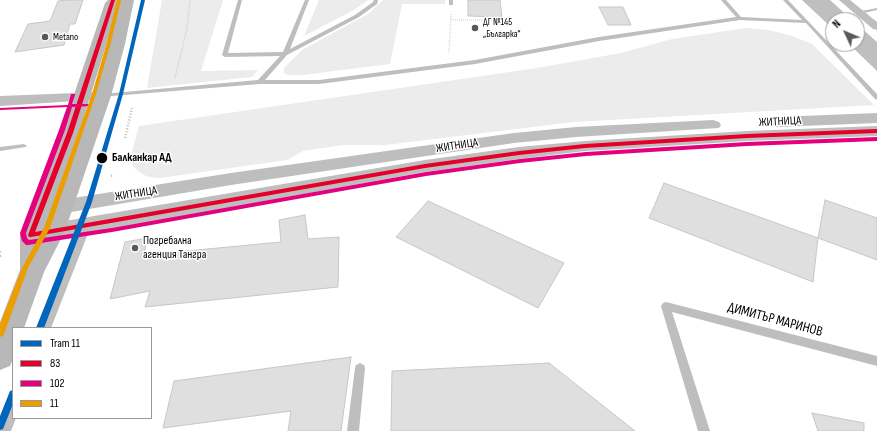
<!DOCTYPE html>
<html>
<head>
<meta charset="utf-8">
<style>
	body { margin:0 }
	#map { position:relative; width:877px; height:431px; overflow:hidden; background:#fff; font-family:"Sofia Sans Condensed",sans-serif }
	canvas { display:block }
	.legend { position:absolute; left:12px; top:327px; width:140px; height:92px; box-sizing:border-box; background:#fff; border:1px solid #999; margin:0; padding:5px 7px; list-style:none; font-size:12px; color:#000 }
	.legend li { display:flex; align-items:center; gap:8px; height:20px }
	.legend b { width:20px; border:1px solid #999 }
	.north { position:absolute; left:825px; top:12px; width:40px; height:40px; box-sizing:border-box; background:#fff; border:1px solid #999; border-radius:50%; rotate:314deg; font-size:11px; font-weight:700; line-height:16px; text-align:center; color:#000 }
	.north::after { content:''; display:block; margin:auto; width:14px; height:18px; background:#595959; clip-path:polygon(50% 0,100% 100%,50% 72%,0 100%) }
</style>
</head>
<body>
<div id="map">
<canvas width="877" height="431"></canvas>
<ul class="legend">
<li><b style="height:5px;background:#0065bd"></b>Tram 11</li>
<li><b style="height:5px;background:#e4002b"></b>83</li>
<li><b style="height:5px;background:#e5007d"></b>102</li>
<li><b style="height:5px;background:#eb9e00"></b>11</li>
</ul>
<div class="north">N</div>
</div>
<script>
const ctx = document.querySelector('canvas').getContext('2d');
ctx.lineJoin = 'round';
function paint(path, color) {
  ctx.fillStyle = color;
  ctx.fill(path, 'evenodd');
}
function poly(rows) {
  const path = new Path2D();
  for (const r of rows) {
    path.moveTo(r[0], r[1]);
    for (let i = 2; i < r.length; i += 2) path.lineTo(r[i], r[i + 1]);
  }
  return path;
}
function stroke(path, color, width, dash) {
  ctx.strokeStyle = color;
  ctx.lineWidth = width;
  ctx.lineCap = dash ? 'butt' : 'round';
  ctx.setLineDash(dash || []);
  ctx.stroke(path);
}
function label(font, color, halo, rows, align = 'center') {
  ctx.font = font + ' "Sofia Sans Condensed",sans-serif';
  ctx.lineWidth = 3;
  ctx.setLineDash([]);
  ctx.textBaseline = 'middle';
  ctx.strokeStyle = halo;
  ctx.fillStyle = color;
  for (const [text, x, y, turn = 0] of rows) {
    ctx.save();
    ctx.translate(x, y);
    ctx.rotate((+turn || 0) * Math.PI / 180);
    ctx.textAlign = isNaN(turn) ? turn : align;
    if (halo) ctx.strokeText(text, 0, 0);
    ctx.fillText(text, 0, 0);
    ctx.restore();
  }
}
const green = poly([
	[162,0,223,0,201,71,258,70,252,77,147,88],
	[319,0,368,0,354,10,304,36],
	[383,0,445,0,445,4,402,4,390,64,303,75,288,75,284,73,284,68,302,50,368,14],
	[746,28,769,30,792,36,812,44,874,105,574,122,385,145,343,145,303,151,287,160,160,178,148,177,139,172,133,166,130,159,139,126,537,68,621,53,672,39]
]);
const water = poly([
	[802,0,830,0,852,20,833,20,833,29],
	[857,24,877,42,877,71,849,44,857,44]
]);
const stream = poly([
	[24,144,27,146,26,147,0,151,0,147,24,144]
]);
const building = poly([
	[68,0,83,0,75,24,70,24,64,45,15,52,28,24,50,21,58,1,68,0],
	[468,0,500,0,502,17,468,16,468,0],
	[599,7,623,7,631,25,608,25,599,7],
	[664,183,818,238,813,282,649,218,664,183],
	[825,200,877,218,877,260,818,238,825,200],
	[428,201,564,263,538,308,396,237,428,201],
	[305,215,308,239,339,237,338,287,145,307,150,291,110,299,125,242,147,238,144,255,281,242,279,220,305,215],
	[351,357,341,431,288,431,291,411,163,428,174,381,351,357],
	[549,363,635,431,391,431,392,371,549,363],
	[812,413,864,423,864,431,818,431,812,413]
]);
const pathFar2 = poly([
	[451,20,504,20],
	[449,53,451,14],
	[175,78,187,28,190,0]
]);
const pathFar1 = poly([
	[125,138,132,108],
	[111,176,114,175]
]);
const path = poly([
	[0,252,1,250],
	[0,256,2,255]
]);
const service = poly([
	[238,0,242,0,228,53,283,52,305,0,309,0,290,49,355,15,373,2,374,0,378,0,377,4,359,17,287,55,265,80,319,80,475,60,599,37,736,17,721,0,726,0,741,17,802,20,783,0,788,0,877,94,877,100,875,99,806,23,740,20,599,41,475,64,319,84,260,84,100,97,99,96,102,94,258,80,280,56,225,57,222,55,238,0],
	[449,0,453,0,453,5,449,5,449,0],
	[877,8,877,10,859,14,856,12,877,8],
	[87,223,90,224,91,226,51,328,41,328,83,226,84,224,87,223],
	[666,302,877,356,877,366,672,312,710,431,698,431,661,306,663,303,666,302],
	[360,363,364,365,365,368,359,431,347,431,355,368,356,365,360,363],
	[13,407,13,418,16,418,11,431,0,431,9,408,13,407]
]);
const minor = poly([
	[839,0,850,0,877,22,877,30,873,29,839,0]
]);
const tertiary = poly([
	[102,92,107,93,109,96,107,99,0,106,0,96,102,92],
	[877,113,877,123,776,127,770,125,768,122,770,119,776,117,877,113],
	[713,120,719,122,721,125,719,128,576,137,514,143,231,185,48,216,41,214,39,209,41,204,48,202,231,173,514,133,576,127,713,120],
	[877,126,877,136,747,141,585,151,519,159,425,172,111,229,41,241,34,238,31,233,34,228,41,225,425,160,519,147,585,141,747,131,877,126]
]);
const secondary = poly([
	[108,0,117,0,119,3,79,133,60,186,93,96,109,44,120,0,134,0,125,44,111,96,65,231,44,272,24,328,13,328,13,359,10,366,0,370,0,322,20,270,20,235,61,133,105,3,108,0]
]);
const bus1 = poly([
	[111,0,115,0,73,133,35,232,425,164,519,151,585,144,747,134,877,129,877,133,747,138,585,148,519,155,425,168,31,237,29,237,28,235,67,133,111,0]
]);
const bus2 = poly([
	[71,94,75,94,75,95,72,104,90,104,92,105,90,106,72,107,65,130,26,233,27,238,29,240,112,228,426,172,520,159,586,152,747,142,877,137,877,141,747,146,586,156,520,163,426,176,112,232,28,245,26,245,22,241,20,233,59,130,67,107,0,110,0,108,68,105,71,94]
]);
const bus3 = poly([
	[117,0,121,0,111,42,96,94,50,228,28,268,4,334,3,336,0,337,0,324,22,268,44,228,92,94,107,42,117,0]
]);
const tram1 = poly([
	[141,0,145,0,123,94,92,202,44,328,36,328,86,202,119,94,141,0],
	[13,390,13,404,3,429,0,430,0,416,10,391,13,390]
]);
const markers = [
	[475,28,4,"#595959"],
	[45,37,4,"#595959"],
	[102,158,6,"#000"],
	[135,248,4,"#595959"]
];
const farPoinames = [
	["ДГ №145",483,22],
	["„Българка“",483,34],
	["Metano",53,37]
];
const streetNames = [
	["ЖИТНИЦА",780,122,-3],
	["ЖИТНИЦА",457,146,-9],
	["ЖИТНИЦА",136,194,-9]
];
const stopNames = [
	["Балканкар АД",112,158]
];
const poiNames = [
	["Погребална",143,241],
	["агенция Тангра",143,255]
];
const nearStreetnames = [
	["ДИМИТЪР МАРИНОВ",775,320,15]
];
paint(green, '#ececec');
paint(water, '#bfbfbf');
paint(stream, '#bfbfbf');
paint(building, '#dfdfdf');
stroke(building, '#c7c7c7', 1);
stroke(pathFar2, '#b9b9b9', 1.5, [0.5, 1.5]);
stroke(pathFar1, '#b9b9b9', 2.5, [1, 2]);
stroke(path, '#b9b9b9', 3, [1, 2.5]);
paint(service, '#bebebe');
paint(minor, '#bebebe');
paint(tertiary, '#bebebe');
paint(secondary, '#b8b8b8');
paint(bus1, '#e4002b');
paint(bus2, '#e5007d');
paint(bus3, '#eb9e00');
paint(tram1, '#0065bd');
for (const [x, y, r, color] of markers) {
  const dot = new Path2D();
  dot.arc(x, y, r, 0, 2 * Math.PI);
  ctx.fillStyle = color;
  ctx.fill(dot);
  stroke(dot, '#fff', 1.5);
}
label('10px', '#000', '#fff', farPoinames, 'left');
label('12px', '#000', '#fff', streetNames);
label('bold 12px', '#000', '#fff', stopNames, 'left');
label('12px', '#000', '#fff', poiNames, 'left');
label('14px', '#000', '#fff', nearStreetnames);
</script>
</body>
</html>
